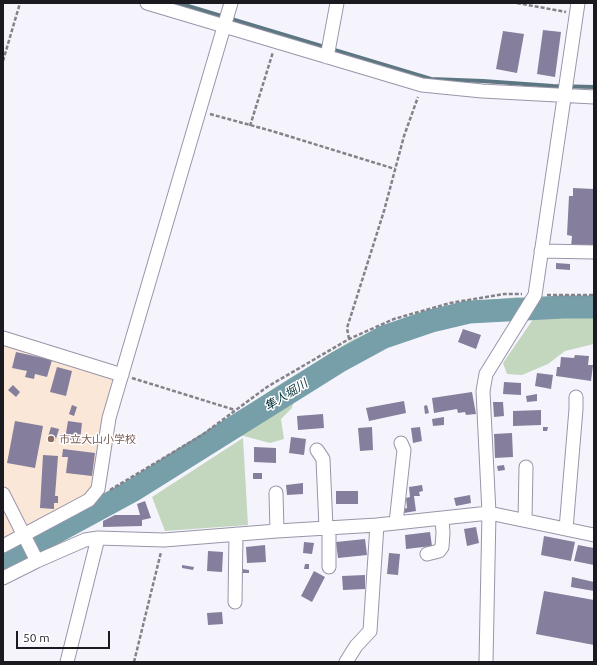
<!DOCTYPE html>
<html>
<head>
<meta charset="utf-8">
<style>
	body { margin:0 }
	#map { position:relative; width:597px; height:665px; overflow:hidden; background:#f5f4fc; font-family:Ubuntu,sans-serif }
	canvas { display:block }
	.frame { position:absolute; inset:0; border:4px solid #1c1a21; pointer-events:none }
	.scale { position:absolute; left:16px; top:631px; width:94px; height:18px; box-sizing:border-box; border:2px solid #1c1a21; border-top:0; padding-left:5px; font-size:12px; line-height:14px; white-space:nowrap; color:#1c1a21; -webkit-text-stroke:3px #fff; paint-order:stroke }
</style>
</head>
<body>
<div id="map">
<canvas width="597" height="665"></canvas>
<div class="frame"></div>
<div class="scale">50 m</div>
</div>
<script>
const ctx = document.querySelector('canvas').getContext('2d');
ctx.lineJoin = 'round';
function paint(path, color) {
  ctx.fillStyle = color;
  ctx.fill(path, 'evenodd');
}
function poly(rows) {
  const path = new Path2D();
  for (const r of rows) {
    path.moveTo(r[0], r[1]);
    for (let i = 2; i < r.length; i += 2) path.lineTo(r[i], r[i + 1]);
  }
  return path;
}
function stroke(path, color, width, dash) {
  ctx.strokeStyle = color;
  ctx.lineWidth = width;
  ctx.lineCap = dash ? 'butt' : 'round';
  ctx.setLineDash(dash || []);
  ctx.stroke(path);
}
function label(font, color, halo, rows, align = 'center') {
  ctx.font = font + ' Ubuntu,"Noto Sans JP",sans-serif';
  ctx.lineWidth = 3;
  ctx.setLineDash([]);
  ctx.textBaseline = 'middle';
  ctx.strokeStyle = halo;
  ctx.fillStyle = color;
  for (const [text, x, y, turn = 0] of rows) {
    ctx.save();
    ctx.translate(x, y);
    ctx.rotate((+turn || 0) * Math.PI / 180);
    ctx.textAlign = isNaN(turn) ? turn : align;
    if (halo) ctx.strokeText(text, 0, 0);
    ctx.fillText(text, 0, 0);
    ctx.restore();
  }
}
const education = poly([
	[3,343,110,377,114,385,95,485,88,495,3,540]
]);
const green = poly([
	[519,297,520,304,465,308,384,333,341,355,288,387,140,482,34,542,31,539,34,534,106,495,188,445,282,383,352,340,398,321,456,303],
	[541,298,594,298,594,303,537,305],
	[536,315,594,315,594,344,565,351,548,364,522,375,507,374,503,363],
	[296,391,292,408,281,419,284,439,270,443,240,435,240,429],
	[243,438,248,525,165,531,152,497],
	[16,542,21,549,3,558,3,549],
	[24,554,26,559,3,571,3,565]
]);
const stream = poly([
	[178,3,431,79,483,81,553,86,594,87]
]);
const river = poly([
	[3,561,132,491,338,362,384,337,431,321,469,312,563,307,594,307]
]);
const building = poly([
	[543,30,561,32,555,77,537,74],
	[503,31,524,34,517,73,496,69],
	[573,188,594,189,594,248,571,247,572,236,567,235,569,196,573,196],
	[556,263,570,264,570,270,556,269],
	[463,329,481,335,476,349,458,342],
	[16,352,52,360,47,377,35,374,34,379,25,377,27,371,12,368],
	[575,355,589,356,588,365,593,365,591,381,556,376,557,367,560,367,561,357,574,358],
	[57,367,72,371,66,396,50,392],
	[537,373,553,375,551,389,535,386],
	[504,382,521,383,521,395,503,394],
	[13,385,20,392,16,397,8,390],
	[472,392,476,414,466,415,465,412,458,413,457,409,434,413,432,398],
	[537,394,537,401,527,402,526,396],
	[404,401,406,413,369,421,366,408],
	[493,402,503,402,504,416,494,417],
	[72,405,77,407,74,416,69,414],
	[427,405,429,413,425,414,424,406],
	[541,410,541,425,513,426,513,411],
	[323,414,324,428,298,430,297,416],
	[444,417,444,425,433,426,432,419],
	[15,421,43,426,35,468,7,463],
	[68,421,82,423,80,441,65,439],
	[51,427,59,429,55,442,47,440],
	[372,427,373,450,360,451,358,428],
	[420,427,422,441,413,443,411,428],
	[543,427,548,427,547,431,543,431],
	[512,433,513,457,495,458,494,434],
	[291,437,306,439,304,455,289,453],
	[254,447,276,448,276,463,254,462],
	[63,449,95,453,92,476,66,473,68,457,62,457],
	[43,455,58,456,55,496,58,496,58,503,54,503,54,509,40,508],
	[504,465,505,470,498,471,497,466],
	[253,473,262,473,262,479,253,479],
	[303,483,303,494,287,495,286,485],
	[422,485,423,491,419,492,420,496,414,496,416,511,404,513,404,509,407,508,406,498,410,497,409,487],
	[336,491,358,491,358,504,336,504],
	[470,495,471,503,456,506,454,498],
	[145,501,151,518,142,520,142,526,103,527,103,521,115,515,140,515,137,504],
	[476,527,479,543,467,546,464,529],
	[430,532,432,546,406,549,405,535],
	[544,536,575,542,571,561,541,555],
	[365,539,367,555,338,558,336,542],
	[304,542,314,543,312,554,303,553],
	[265,545,266,562,247,563,246,547],
	[578,545,594,548,594,565,574,561],
	[208,551,223,552,222,572,207,571],
	[389,553,400,554,398,575,387,574],
	[305,564,309,564,309,569,304,569],
	[182,565,194,567,193,570,182,568],
	[242,569,249,570,249,573,241,573],
	[314,571,325,577,312,602,301,596],
	[365,575,365,589,343,590,342,576],
	[572,577,594,582,594,591,571,587],
	[544,591,594,600,594,645,536,634],
	[222,612,223,624,208,625,207,613]
]);
const path = poly([
	[517,3,566,12],
	[3,61,20,3],
	[210,114,272,131,395,169],
	[250,126,273,52],
	[547,295,594,295],
	[349,339,347,328,384,211,404,136,418,97],
	[132,378,235,410],
	[110,490,202,435,267,387,349,339,394,319,450,303,504,294,522,294],
	[134,662,161,552]
]);
const minor = poly([
	[147,3,422,85,482,91,594,97],
	[327,57,337,3],
	[541,251,594,252],
	[3,338,122,375],
	[317,450,323,459,326,528],
	[276,493,277,531],
	[3,494,37,561],
	[525,520,526,467],
	[396,523,404,450,401,443],
	[329,528,329,567],
	[566,529,576,409,576,397],
	[3,546,89,500,98,489,109,418,231,3],
	[427,554,439,551,442,547,443,533,442,518],
	[3,578,37,561,85,540,98,538,164,540,277,531,377,525,489,513,594,535],
	[235,602,236,534],
	[67,662,98,538],
	[346,662,356,646,370,631,377,525],
	[486,662,489,513,483,391,486,374,535,295,578,3]
]);
const markers = [
	[51,439,4,"#8d6e63"]
];
const educationNames = [
	["市立大山小学校",59,439]
];
const waterNames = [
	["隼人堀川",286,395,-32]
];
paint(education, '#fae7d7');
paint(green, '#c2d7be');
stroke(stream, '#5c7781', 4);
stroke(river, '#779faa', 23);
paint(building, '#857e9c');
stroke(minor, '#9995a8', 15);
stroke(path, '#838289', 2.5, [4, 2]);
stroke(minor, '#fff', 13);
for (const [x, y, r, color] of markers) {
  const dot = new Path2D();
  dot.arc(x, y, r, 0, 2 * Math.PI);
  ctx.fillStyle = color;
  ctx.fill(dot);
  stroke(dot, '#fff', 1.5);
}
label('11px', '#785e54', '#fff', educationNames, 'left');
label('italic 12px', '#0c343d', '#fff', waterNames);
</script>
</body>
</html>
